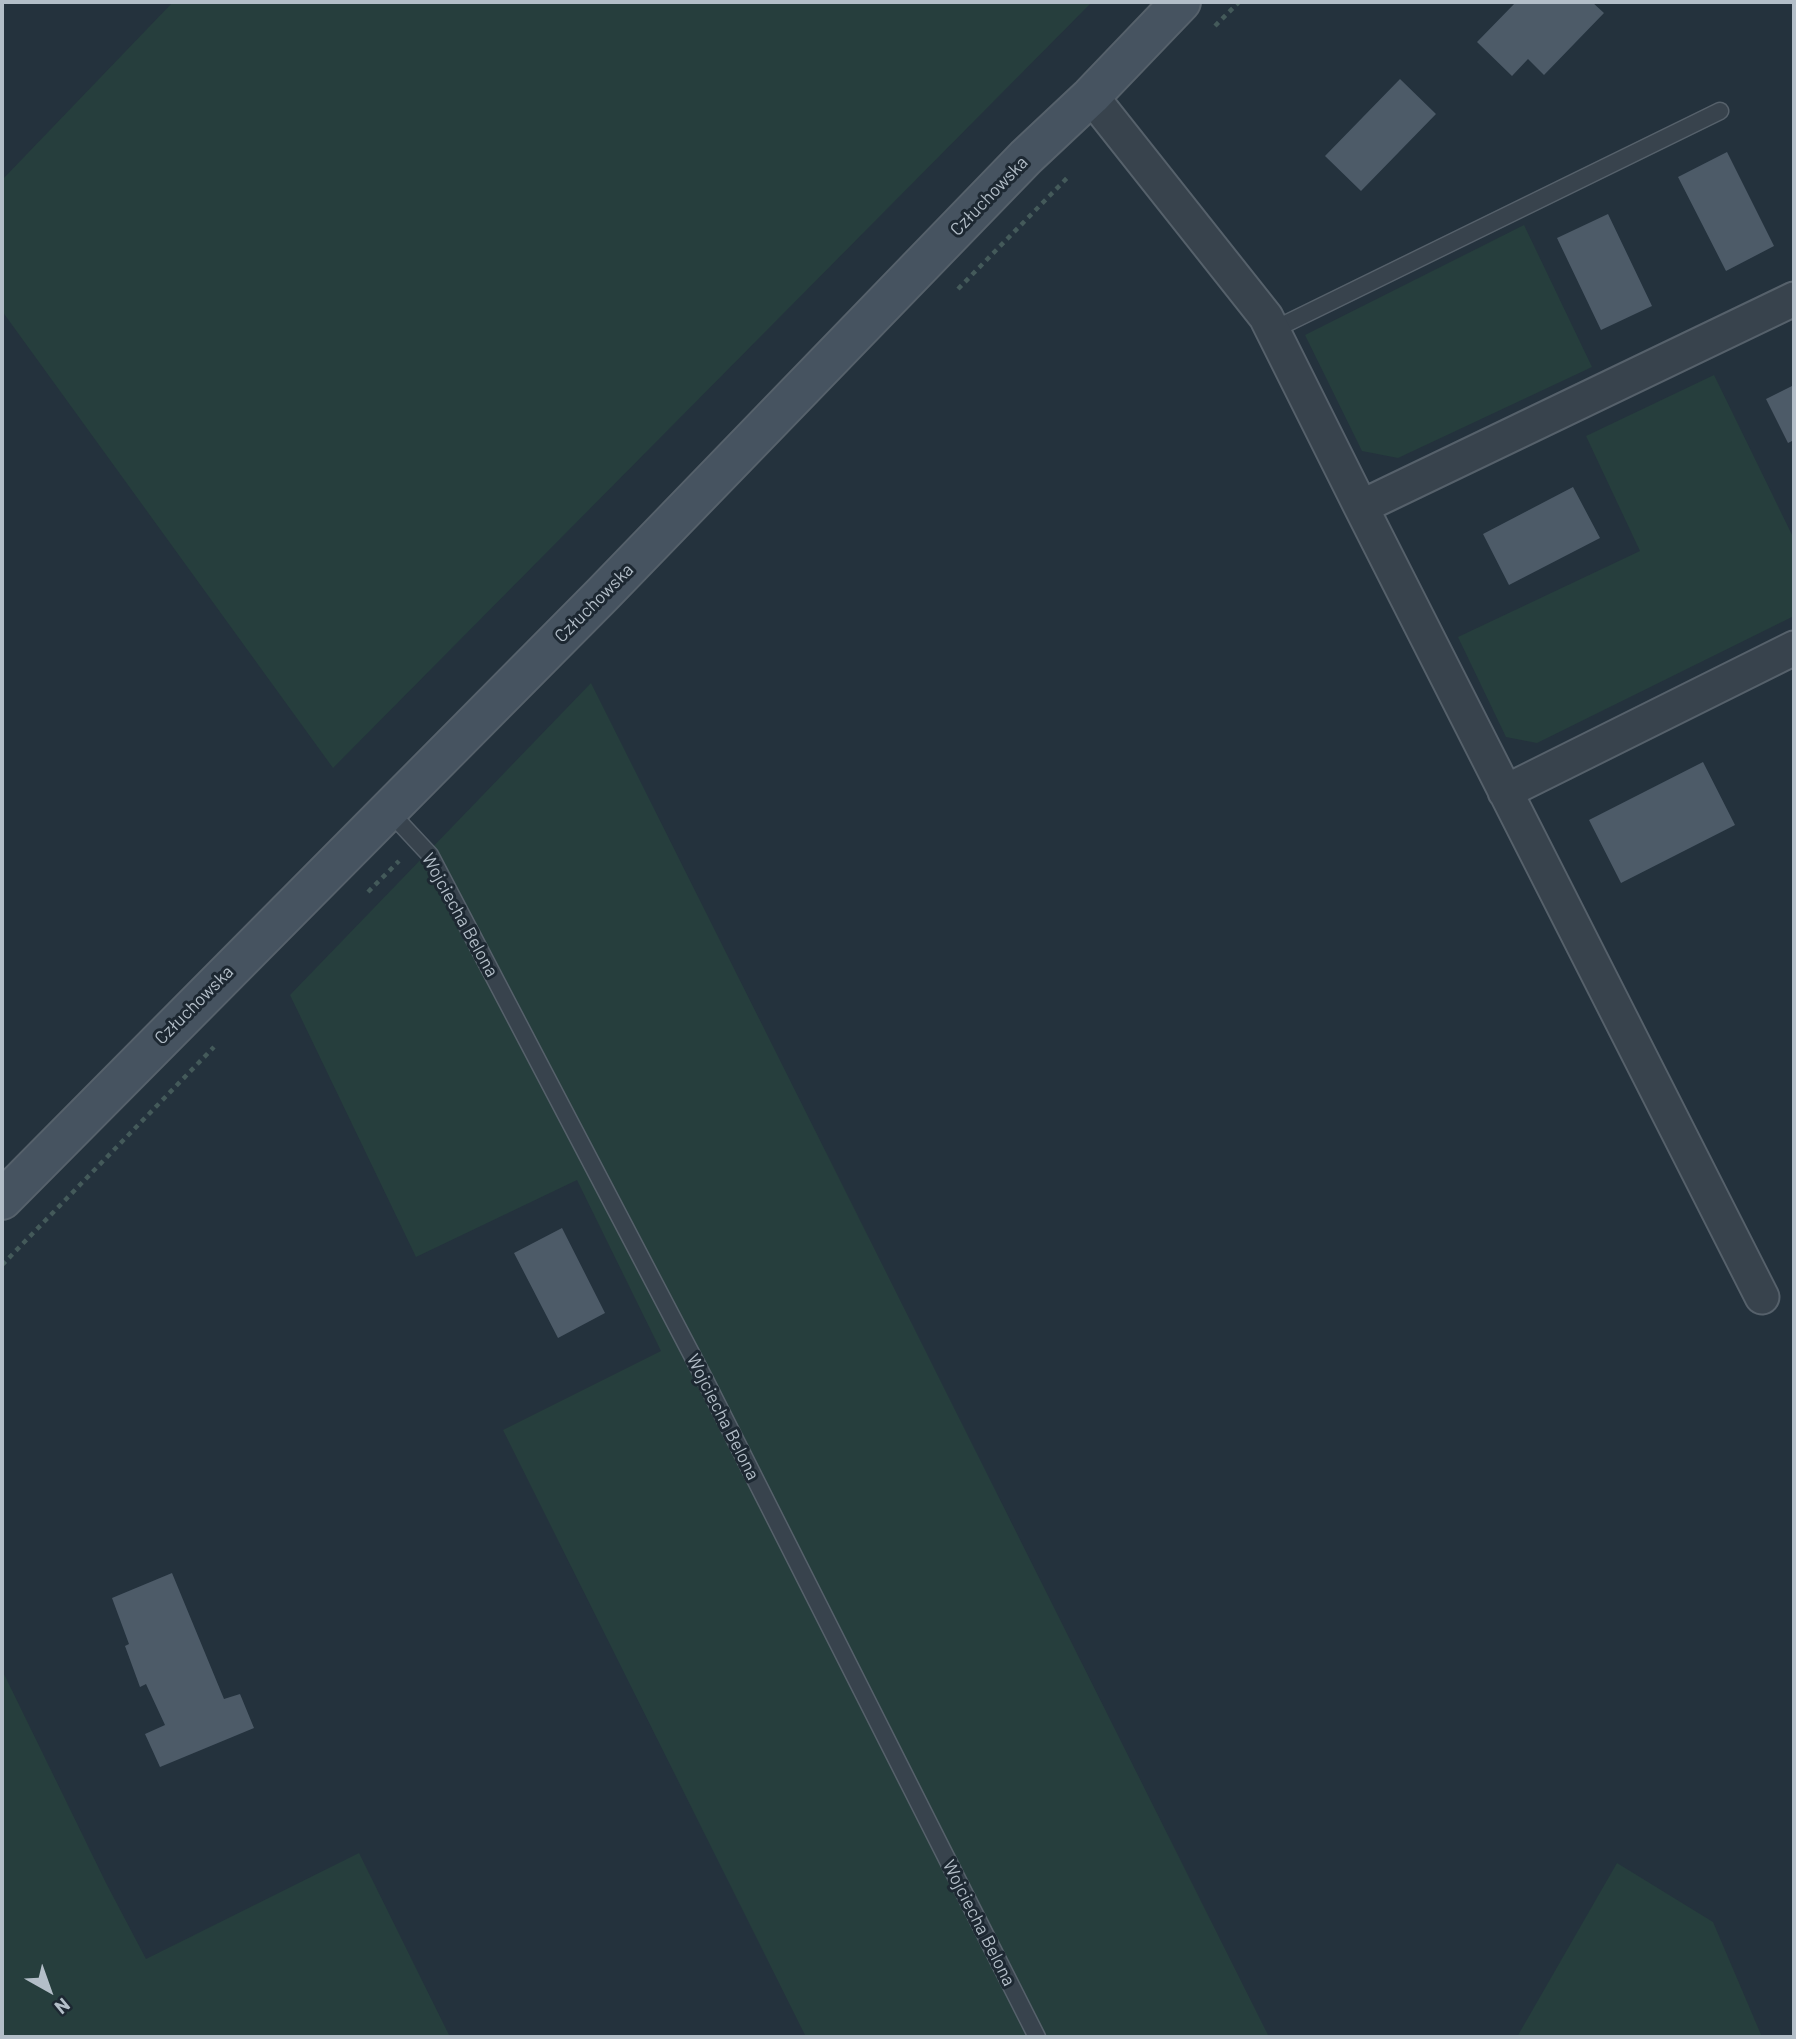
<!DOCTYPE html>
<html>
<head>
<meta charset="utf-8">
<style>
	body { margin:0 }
	#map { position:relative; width:1796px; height:2039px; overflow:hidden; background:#24323d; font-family:Barlow,sans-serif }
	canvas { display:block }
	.frame { position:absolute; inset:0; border:4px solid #b3bec8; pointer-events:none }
	.north { position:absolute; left:14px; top:1955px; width:70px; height:70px; -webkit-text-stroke:5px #1d2832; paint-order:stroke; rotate:140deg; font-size:19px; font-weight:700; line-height:28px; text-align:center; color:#b3bec8 }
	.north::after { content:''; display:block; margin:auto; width:24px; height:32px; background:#b3bec8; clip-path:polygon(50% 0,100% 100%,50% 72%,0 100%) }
</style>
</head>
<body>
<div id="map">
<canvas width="1796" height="2039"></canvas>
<div class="frame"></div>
<div class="north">N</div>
</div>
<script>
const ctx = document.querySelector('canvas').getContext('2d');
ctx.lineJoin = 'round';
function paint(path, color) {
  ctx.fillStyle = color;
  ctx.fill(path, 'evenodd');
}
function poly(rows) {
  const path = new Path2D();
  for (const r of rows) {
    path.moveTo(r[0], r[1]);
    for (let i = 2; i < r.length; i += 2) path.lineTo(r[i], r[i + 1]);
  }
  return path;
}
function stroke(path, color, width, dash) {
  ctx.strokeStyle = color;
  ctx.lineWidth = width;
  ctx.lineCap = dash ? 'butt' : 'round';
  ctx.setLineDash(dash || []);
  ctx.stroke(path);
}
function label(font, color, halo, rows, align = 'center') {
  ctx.font = font + ' Barlow,sans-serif';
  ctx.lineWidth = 6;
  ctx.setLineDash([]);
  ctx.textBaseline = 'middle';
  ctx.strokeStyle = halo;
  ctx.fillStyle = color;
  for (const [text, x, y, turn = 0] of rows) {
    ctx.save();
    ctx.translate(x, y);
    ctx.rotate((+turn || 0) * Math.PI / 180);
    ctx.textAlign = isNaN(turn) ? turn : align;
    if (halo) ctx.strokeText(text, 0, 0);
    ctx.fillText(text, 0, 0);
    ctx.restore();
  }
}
const green = poly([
	[173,2,1092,2,333,768,2,311,2,180],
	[1524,225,1592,367,1398,458,1362,451,1305,335],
	[1714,375,1794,539,1794,616,1537,743,1506,737,1458,637,1640,551,1586,436],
	[591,683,1269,2037,806,2037,503,1430,661,1351,577,1180,416,1257,290,995],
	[2,1670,106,1883,146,1959,359,1853,450,2037,2,2037],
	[1617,1863,1713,1922,1762,2037,1517,2037]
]);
const building = poly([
	[1516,2,1592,2,1604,13,1544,75,1528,59,1512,76,1477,42],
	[1400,79,1436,114,1361,191,1325,156],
	[1727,152,1774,246,1726,271,1678,177],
	[1608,214,1652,306,1601,330,1557,238],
	[1794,385,1794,440,1788,443,1766,399],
	[1573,487,1600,538,1509,585,1483,534],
	[1703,762,1735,825,1621,883,1589,820],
	[562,1228,605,1313,558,1338,514,1253],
	[172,1573,224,1699,240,1694,254,1728,160,1767,145,1734,165,1725,146,1684,140,1687,125,1646,129,1644,112,1598]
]);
const path = poly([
	[1215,26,1239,2],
	[958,289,1070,175],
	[368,892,399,861],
	[2,1265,214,1047]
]);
const lane = poly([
	[1273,330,1720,111],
	[388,810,430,855,704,1378,1037,2037]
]);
const street = poly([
	[1091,96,1266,317,1361,507,1762,1297],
	[1361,507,1794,299],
	[1505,792,1794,648]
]);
const secondary = poly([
	[2,1200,603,594,1026,157,1091,96,1181,2]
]);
const streetNames = [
	["Człuchowska",989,196,-46],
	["Człuchowska",594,603,-45],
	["Wojciecha Belona",460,915,61],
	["Człuchowska",194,1005,-45],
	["Wojciecha Belona",723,1417,63],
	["Wojciecha Belona",979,1923,63]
];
paint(green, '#263e3d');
paint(building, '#4d5b68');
stroke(lane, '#56616b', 19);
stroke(street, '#56616b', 37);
stroke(secondary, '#56616b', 42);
stroke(path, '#445a5a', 4.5, [5, 5]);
stroke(lane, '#38434d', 16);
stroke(street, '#38434d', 33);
stroke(secondary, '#465360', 38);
label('18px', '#b3bec8', '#1d2832', streetNames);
</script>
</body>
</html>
